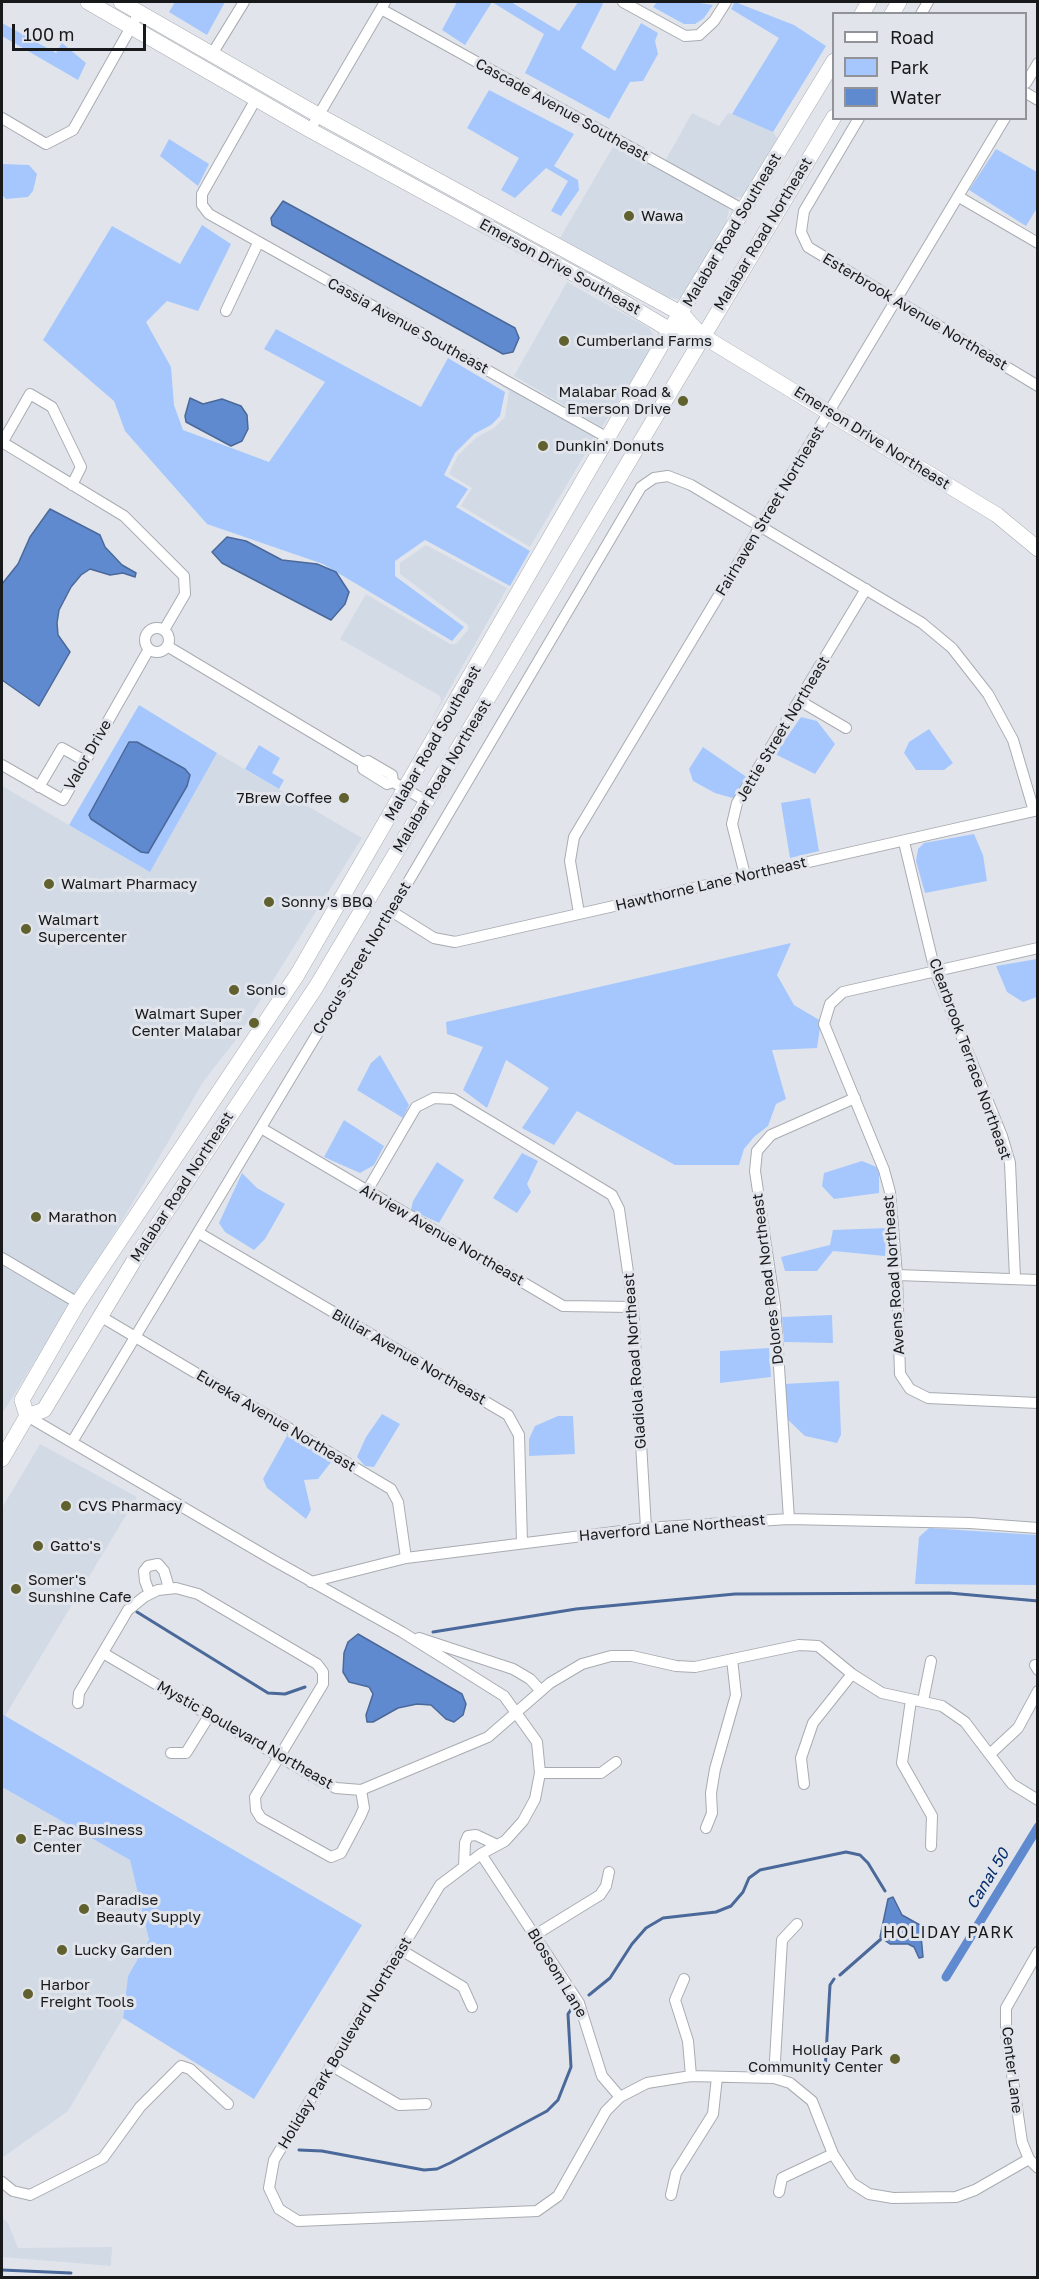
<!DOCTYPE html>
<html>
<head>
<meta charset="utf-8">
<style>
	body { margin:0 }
	#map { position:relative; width:1039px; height:2279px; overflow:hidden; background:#e1e5eb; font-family:"Golos Text",sans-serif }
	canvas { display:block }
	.frame { position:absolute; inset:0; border:3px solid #18191b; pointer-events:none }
	.legend { position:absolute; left:832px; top:12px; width:195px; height:108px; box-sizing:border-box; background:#e1e5eb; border:2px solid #919398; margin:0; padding:8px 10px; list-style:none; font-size:18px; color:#18191b }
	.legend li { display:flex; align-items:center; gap:12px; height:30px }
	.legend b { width:30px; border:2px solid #919398 }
	.scale { position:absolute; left:12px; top:24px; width:134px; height:27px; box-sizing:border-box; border:3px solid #18191b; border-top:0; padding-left:8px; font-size:18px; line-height:21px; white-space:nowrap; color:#18191b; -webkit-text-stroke:4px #e1e5eb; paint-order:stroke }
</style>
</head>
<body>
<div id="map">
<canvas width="1039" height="2279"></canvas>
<div class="frame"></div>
<ul class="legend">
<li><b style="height:8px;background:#fff"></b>Road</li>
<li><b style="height:16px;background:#a5c7fd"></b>Park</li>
<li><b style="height:16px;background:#608acf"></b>Water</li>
</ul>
<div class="scale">100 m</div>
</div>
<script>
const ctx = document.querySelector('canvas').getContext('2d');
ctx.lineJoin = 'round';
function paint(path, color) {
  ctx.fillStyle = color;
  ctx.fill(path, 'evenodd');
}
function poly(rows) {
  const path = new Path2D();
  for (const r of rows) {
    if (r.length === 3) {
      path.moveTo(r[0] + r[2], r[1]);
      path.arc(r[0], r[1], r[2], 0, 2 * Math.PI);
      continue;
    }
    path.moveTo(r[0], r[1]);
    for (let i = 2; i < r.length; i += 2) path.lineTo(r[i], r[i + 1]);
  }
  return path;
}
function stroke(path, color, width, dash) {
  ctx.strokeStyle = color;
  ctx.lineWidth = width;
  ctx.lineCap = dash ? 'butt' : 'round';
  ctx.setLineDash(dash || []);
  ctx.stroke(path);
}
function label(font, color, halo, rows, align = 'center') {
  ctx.font = font + ' "Golos Text",sans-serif';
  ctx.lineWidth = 6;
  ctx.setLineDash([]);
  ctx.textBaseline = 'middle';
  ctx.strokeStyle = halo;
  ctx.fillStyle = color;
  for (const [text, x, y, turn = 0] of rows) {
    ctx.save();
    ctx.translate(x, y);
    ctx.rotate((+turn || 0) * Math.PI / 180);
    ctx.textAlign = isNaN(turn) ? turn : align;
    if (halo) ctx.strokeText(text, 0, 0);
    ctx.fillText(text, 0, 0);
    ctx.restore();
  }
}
const built = poly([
	[692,113,719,126,728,113,732,114,773,132,779,140,745,196,734,198,665,161],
	[614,145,722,203,729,210,725,228,687,293,678,299,667,297,560,238],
	[567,282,649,328,654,336,651,350,602,427,514,376],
	[489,377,595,437,530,547,461,506,472,488,449,474,458,455,477,437,494,428,505,417,509,391],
	[426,545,507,588,429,725,441,701,440,696,340,639,366,594,450,644,456,644,468,630,468,625,400,574,400,563],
	[217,753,362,838,235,1041,203,1082,129,1209,2,1414,2,786,150,872],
	[40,1444,137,1497,5,1716,2,1714,2,1508],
	[2,1787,130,1860,149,1941,128,1976,123,2018,68,2111,2,2158],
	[2,2218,8,2223,18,2248,112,2247,111,2266,2,2257]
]);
const green = poly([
	[175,2,225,2,207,35,169,12],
	[457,2,511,2,559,31,578,2,600,2,603,4,581,48,615,71,641,23,658,33,655,41,658,54,643,81,630,82,609,119,525,73,544,34,492,2,465,45,442,30],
	[657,2,693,2,713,5,704,18,695,24,684,24,653,7],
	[735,2,794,25,826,46,773,132,732,114,779,38,731,9],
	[2,23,56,53,62,43,86,63,78,80,2,36],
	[489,90,574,134,554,166,578,180,579,190,561,216,551,211,568,181,546,168,515,198,501,190,519,158,467,128],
	[169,139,209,164,198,186,160,156],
	[996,149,1037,172,1037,208,1026,226,969,190],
	[2,164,29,165,37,174,33,191,28,197,6,199,2,195],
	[202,225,231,244,198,311,167,301,146,322,171,367,174,405,183,430,269,462,325,382,264,349,276,329,421,407,448,358,505,392,500,416,491,425,474,434,455,453,444,475,468,489,456,507,530,551,510,586,425,540,395,561,395,576,464,627,452,641,323,564,207,524,125,431,114,401,43,340,112,226,180,264],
	[139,705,217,753,150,872,69,825],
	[187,786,148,853,141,852,91,819],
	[801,717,817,721,835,744,815,774,775,754],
	[929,729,953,763,944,770,916,770,904,753,909,742],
	[259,745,280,758,272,773,284,780,279,789,245,769],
	[703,747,748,778,736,799,715,793,693,781,689,769],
	[810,798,819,851,790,858,781,803],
	[974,834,983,855,987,881,925,893,916,861,918,849,924,843],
	[791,943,777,975,794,1005,821,1021,817,1048,772,1050,786,1099,776,1104,768,1126,754,1137,744,1149,739,1165,675,1165,577,1111,554,1145,522,1128,549,1088,506,1060,487,1108,463,1090,483,1047,447,1034,446,1022],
	[1037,959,1037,997,1023,1002,1007,992,996,966],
	[380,1055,409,1105,403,1118,357,1090,371,1063],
	[344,1120,384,1146,374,1165,360,1173,324,1157],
	[522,1153,538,1161,527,1184,531,1192,517,1213,493,1198],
	[862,1161,879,1168,879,1193,834,1199,822,1186,824,1173],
	[437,1162,464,1180,439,1223,411,1210,413,1201],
	[242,1173,257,1188,285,1204,265,1239,254,1250,225,1232,219,1223],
	[887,1228,885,1256,833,1251,817,1271,785,1271,781,1257,830,1245,833,1230],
	[832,1315,833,1343,784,1342,782,1317],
	[769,1348,771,1377,720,1383,720,1351],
	[839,1381,841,1435,837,1443,805,1436,786,1418,784,1384],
	[382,1414,400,1424,374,1467,365,1466,357,1457,366,1437],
	[558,1416,573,1416,575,1454,529,1456,529,1439,535,1426],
	[288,1434,332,1461,318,1479,304,1480,311,1510,306,1519,267,1488,263,1479],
	[929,1528,1037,1535,1037,1585,915,1584,919,1537],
	[2,1714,362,1925,254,2099,123,2018,128,1976,149,1940,130,1860,2,1787]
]);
const water = poly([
	[283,201,515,328,519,338,513,352,503,354,272,225,271,218,283,201],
	[190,398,203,404,222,399,241,406,247,415,248,429,242,441,231,446,186,422,185,416,190,398],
	[50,509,100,535,105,547,122,565,136,573,135,577,123,573,110,575,90,569,81,575,71,587,59,610,57,623,58,635,70,652,39,706,2,680,2,584,18,564,30,537,50,509],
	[227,537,246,541,282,560,317,564,336,572,349,592,345,604,331,620,222,563,212,552,227,537],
	[129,742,137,742,185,769,190,775,187,786,148,853,141,852,91,819,89,815,129,742],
	[358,1634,462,1694,466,1704,463,1715,454,1722,446,1719,431,1705,417,1704,398,1708,373,1722,367,1722,366,1715,373,1694,369,1687,349,1682,343,1672,344,1653,348,1642,358,1634],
	[893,1897,902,1915,920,1925,923,1957,919,1958,914,1947,908,1944,890,1944,880,1937,888,1899,893,1897]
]);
const stream = poly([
	[137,1612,268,1693,285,1694,305,1687],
	[433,1632,576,1609,735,1594,949,1593,1038,1601],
	[840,1975,881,1939],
	[589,1995,610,1978,632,1944,646,1928,663,1918,716,1912,731,1906,743,1892,749,1878,760,1870,846,1852,860,1855,868,1863,885,1891],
	[825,2072,830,1985,834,1979],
	[299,2150,322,2151,424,2170,437,2169,450,2163,547,2111,558,2100,571,2067,568,2014,572,2008],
	[2,2270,71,2273]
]);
const canal = poly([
	[946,1977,1038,1827]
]);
const street = poly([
	[623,2,685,36,699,35,714,21,726,2],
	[381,9,744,210],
	[921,14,928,2],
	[212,54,244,2],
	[1026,83,1038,63],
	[1026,93,1038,100],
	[256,99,202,194,202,205,209,214,608,438],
	[2,118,46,144,73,130,139,13],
	[859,118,804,211,801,232,808,247,1038,386],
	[310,130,385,2],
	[959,197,1038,243],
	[226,311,258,243],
	[2,442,124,516,184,576,185,594,164,630],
	[2,443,30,394,52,407,81,467,72,485],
	[157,640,12],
	[167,646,363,763,363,769,387,784,393,782,428,802],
	[800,701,846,728],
	[363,763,368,761,392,775,393,782],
	[2,765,63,800,149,649],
	[39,787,62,748,85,761],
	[904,842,935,971,1002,1136,1010,1163,1015,1278],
	[745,875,732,824,737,803,866,589],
	[391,911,434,938,455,942,1038,810],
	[579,913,570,861,574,837,1005,118],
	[1038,948,843,992,830,1004,824,1024,884,1170,890,1192,897,1275,900,1374,910,1389,928,1398,1038,1403],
	[261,1128,563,1306,633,1307],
	[367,1191,416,1107,434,1098,453,1099,612,1195,619,1209,633,1307,646,1528],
	[199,1233,508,1415,519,1435,522,1542],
	[2,1258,78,1303],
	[897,1275,1038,1280],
	[100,1316,391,1489,398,1502,406,1558],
	[27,1416,273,1560,402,1632,504,1696,537,1742,540,1773,535,1799,523,1821,505,1841,481,1854,440,1885,274,2160,269,2188,279,2209,298,2221,537,2211,558,2196,606,2111,620,2097,647,2083,691,2076,774,2078,790,2083,812,2101,833,2154,852,2183,869,2194,893,2198,956,2197,975,2190,1029,2159,1038,2168],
	[72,1442,391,911,641,487,654,478,668,476,691,485,922,623,952,648,988,694,1013,740,1034,811],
	[789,1519,775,1306,755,1171,757,1151,771,1135,855,1098],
	[311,1582,406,1558,646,1528,789,1519,970,1523,1038,1528],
	[150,1594,145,1581,144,1571,148,1566,158,1564,164,1571,169,1588],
	[419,1638,513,1669,530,1679,541,1691],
	[103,1653,321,1781,336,1788,361,1790,488,1737,550,1683,582,1664,611,1656,632,1656,676,1666,695,1667,799,1645,818,1646,852,1674,882,1693,942,1706,965,1722,1012,1784,1038,1800],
	[1035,1665,1038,1670],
	[911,1700,902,1763,932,1816,931,1846],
	[923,1701,931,1661],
	[78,1703,79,1693,128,1610,144,1597,158,1590,176,1588,198,1594,317,1664,323,1672,323,1684,255,1797,256,1810,261,1818,331,1857,341,1853,360,1817,364,1808,361,1790],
	[171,1753,186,1753,209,1716],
	[990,1754,1018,1728,1038,1691],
	[540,1773,601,1773,616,1762],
	[804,1784,801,1758,813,1723,852,1674],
	[706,1828,712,1813,711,1793,715,1769,736,1695,732,1659],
	[481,1854,579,2003,602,2076,620,2097],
	[464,1867,465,1843,468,1836,476,1835,497,1845],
	[535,1935,600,1895,606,1886,609,1872],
	[401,1950,463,1987,472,2007],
	[684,1979,675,2000,688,2041,691,2076],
	[332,2066,399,2105,426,2104],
	[774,2078,782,1940,797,1924],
	[1029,2159,1022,2142,1006,2033,1006,2008,1038,1952],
	[2,2182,13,2191,30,2195,103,2158,140,2107,181,2066,190,2069,228,2104],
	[779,2192,782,2178,833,2154],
	[671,2195,676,2173,713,2114,717,2077]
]);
const secondary = poly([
	[88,2,310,130,596,286,670,330,701,335],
	[121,2,318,115,682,314,701,335,997,515,1038,549],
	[862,14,869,2],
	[892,14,899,2],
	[27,1416,22,1400,78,1303,297,975,670,330,834,61],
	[27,1416,44,1410,135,1259,316,987,834,117],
	[2,1459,27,1416]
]);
const markers = [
	[629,216,6,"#60612e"],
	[564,341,6,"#60612e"],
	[683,401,6,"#60612e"],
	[543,446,6,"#60612e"],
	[344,798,6,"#60612e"],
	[49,884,6,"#60612e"],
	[269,902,6,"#60612e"],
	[26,929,6,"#60612e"],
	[234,990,6,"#60612e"],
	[254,1023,6,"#60612e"],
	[36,1217,6,"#60612e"],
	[66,1506,6,"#60612e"],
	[38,1546,6,"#60612e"],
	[16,1589,6,"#60612e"],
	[21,1839,6,"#60612e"],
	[84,1909,6,"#60612e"],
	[62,1950,6,"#60612e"],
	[28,1994,6,"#60612e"],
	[895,2059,6,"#60612e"]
];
const streetNames = [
	["Cascade Avenue Southeast",562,110,29],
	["Malabar Road Southeast",732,230,-59],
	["Malabar Road Northeast",763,234,-59],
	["Emerson Drive Southeast",560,267,29],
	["Esterbrook Avenue Northeast",915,312,31],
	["Cassia Avenue Southeast",408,326,29],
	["Emerson Drive Northeast",872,438,32],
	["Fairhaven Street Northeast",770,511,-59],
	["Jettie Street Northeast",783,729,-59],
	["Malabar Road Southeast",433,743,-60],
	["Valor Drive",88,755,-60],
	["Malabar Road Northeast",442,776,-59],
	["Hawthorne Lane Northeast",711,884,-13],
	["Crocus Street Northeast",362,958,-59],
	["Clearbrook Terrace Northeast",970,1059,70],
	["Malabar Road Northeast",182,1187,-57],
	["Airview Avenue Northeast",442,1235,30],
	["Avens Road Northeast",894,1275,-94],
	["Dolores Road Northeast",768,1279,-97],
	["Billiar Avenue Northeast",409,1357,30],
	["Gladiola Road Northeast",635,1361,-94],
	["Eureka Avenue Northeast",276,1421,31],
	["Haverford Lane Northeast",672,1528,-5],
	["Mystic Boulevard Northeast",245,1735,30],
	["Blossom Lane",557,1973,59],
	["Holiday Park Boulevard Northeast",345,2043,-59],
	["Center Lane",1012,2070,83]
];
const poiNames = [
	["Wawa",641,216],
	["Cumberland Farms",576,341],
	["Malabar Road &",671,392,"right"],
	["Emerson Drive",671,409,"right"],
	["Dunkin' Donuts",555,446],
	["7Brew Coffee",332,798,"right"],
	["Walmart Pharmacy",61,884],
	["Sonny's BBQ",281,902],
	["Walmart",38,920],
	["Supercenter",38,937],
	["Sonic",246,990],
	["Walmart Super",242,1014,"right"],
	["Center Malabar",242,1031,"right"],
	["Marathon",48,1217],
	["CVS Pharmacy",78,1506],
	["Gatto's",50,1546],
	["Somer's",28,1580],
	["Sunshine Cafe",28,1597],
	["E-Pac Business",33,1830],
	["Center",33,1847],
	["Paradise",96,1900],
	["Beauty Supply",96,1917],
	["Lucky Garden",74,1950],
	["Harbor",40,1985],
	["Freight Tools",40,2002],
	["Holiday Park",883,2050,"right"],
	["Community Center",883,2067,"right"]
];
const waterNames = [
	["Canal 50",988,1879,-59]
];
const neighbourhoodNames = [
	["HOLIDAY PARK",949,1933]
];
paint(built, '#d2dae6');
paint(green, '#a5c7fd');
paint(water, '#608acf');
stroke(water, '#4a6899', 1.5);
stroke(stream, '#4a6899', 3);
stroke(canal, '#608acf', 9);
stroke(street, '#a8acb1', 12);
stroke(secondary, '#a8acb1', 16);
stroke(street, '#fff', 10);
stroke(secondary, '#fff', 15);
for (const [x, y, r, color] of markers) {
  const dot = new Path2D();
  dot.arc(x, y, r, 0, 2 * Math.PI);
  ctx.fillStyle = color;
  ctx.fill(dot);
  stroke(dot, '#e1e5eb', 2);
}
label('15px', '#18191b', '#e1e5eb', streetNames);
label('15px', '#18191b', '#e1e5eb', poiNames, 'left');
label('italic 16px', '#042b69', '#e1e5eb', waterNames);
ctx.letterSpacing = '1.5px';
label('16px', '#18191b', '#e1e5eb', neighbourhoodNames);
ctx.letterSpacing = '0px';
</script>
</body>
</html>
